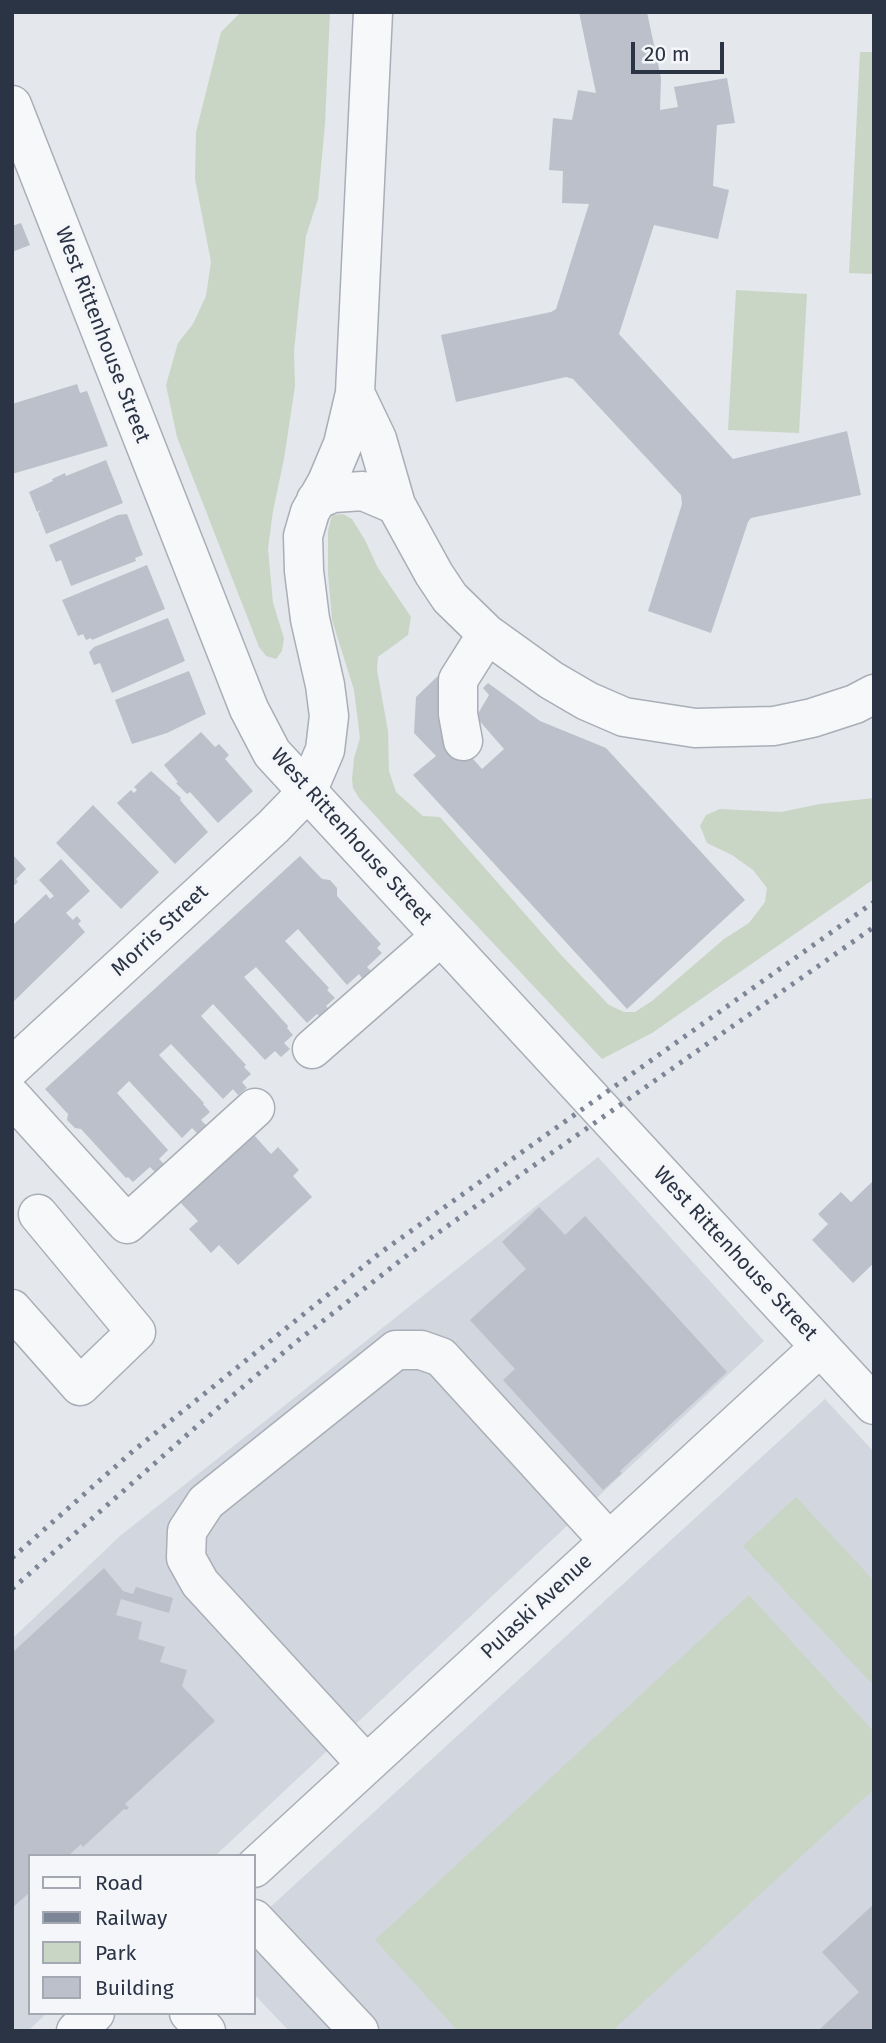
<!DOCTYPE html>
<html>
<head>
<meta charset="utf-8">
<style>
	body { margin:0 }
	#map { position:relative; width:886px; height:2043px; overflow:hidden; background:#e4e7ec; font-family:"Fira Sans",sans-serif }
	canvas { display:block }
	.frame { position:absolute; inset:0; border:14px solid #2b3445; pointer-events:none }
	.legend { position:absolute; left:28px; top:1854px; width:228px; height:161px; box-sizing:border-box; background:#f4f6f9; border:2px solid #a4a8b1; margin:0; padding:9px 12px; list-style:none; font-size:21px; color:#2b3445 }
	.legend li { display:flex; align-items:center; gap:14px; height:35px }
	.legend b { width:35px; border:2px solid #a4a8b1 }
	.scale { position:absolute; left:631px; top:42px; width:93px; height:32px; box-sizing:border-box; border:4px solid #2b3445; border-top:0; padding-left:9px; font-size:21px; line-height:24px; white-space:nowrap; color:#2b3445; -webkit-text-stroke:5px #f4f6f9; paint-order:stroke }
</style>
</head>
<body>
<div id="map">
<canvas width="886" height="2043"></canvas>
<div class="frame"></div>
<ul class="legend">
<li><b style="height:9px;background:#f7f8fa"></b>Road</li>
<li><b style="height:9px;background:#7d8696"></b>Railway</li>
<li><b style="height:19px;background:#c9d6c5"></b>Park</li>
<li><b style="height:19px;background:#bbc0ca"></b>Building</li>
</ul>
<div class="scale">20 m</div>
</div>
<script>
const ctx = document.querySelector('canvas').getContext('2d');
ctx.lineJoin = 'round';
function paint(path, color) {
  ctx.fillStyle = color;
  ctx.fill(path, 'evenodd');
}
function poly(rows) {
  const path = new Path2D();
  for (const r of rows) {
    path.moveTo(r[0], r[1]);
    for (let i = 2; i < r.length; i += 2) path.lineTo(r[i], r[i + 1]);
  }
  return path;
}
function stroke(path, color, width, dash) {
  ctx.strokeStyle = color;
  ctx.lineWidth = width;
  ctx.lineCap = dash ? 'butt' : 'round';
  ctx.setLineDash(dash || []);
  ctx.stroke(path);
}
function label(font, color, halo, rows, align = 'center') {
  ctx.font = font + ' "Fira Sans",sans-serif';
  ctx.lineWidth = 7;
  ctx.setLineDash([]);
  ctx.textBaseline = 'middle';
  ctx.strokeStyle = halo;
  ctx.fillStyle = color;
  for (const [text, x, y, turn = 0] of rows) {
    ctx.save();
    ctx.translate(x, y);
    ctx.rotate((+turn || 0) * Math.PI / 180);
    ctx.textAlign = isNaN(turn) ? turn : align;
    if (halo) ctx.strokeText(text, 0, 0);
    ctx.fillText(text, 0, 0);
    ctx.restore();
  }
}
const built = poly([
	[598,1157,764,1341,215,1856,30,1856,30,2013,47,2013,28,2031,12,2031,12,1639,120,1536],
	[825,1399,874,1452,874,2031,289,2031,254,1994,254,1922]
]);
const green = poly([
	[241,12,330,12,325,124,318,199,306,236,294,351,295,386,284,459,273,511,268,549,273,603,284,638,282,651,276,659,266,656,259,647,177,437,166,385,178,343,193,324,206,296,211,262,195,179,196,132,221,32],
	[860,52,874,52,874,274,849,273],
	[736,290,807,294,799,433,728,430],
	[343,514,352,519,365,540,378,568,411,617,408,635,378,657,377,670,388,731,389,771,396,792,423,816,440,817,562,956,609,1005,624,1012,635,1012,652,1001,724,939,749,923,765,902,767,888,753,870,732,855,707,843,700,826,706,815,720,809,781,812,820,804,874,798,874,879,652,1033,602,1059,431,877,359,798,353,788,352,779,354,758,360,738,354,690,332,620,328,573,328,531,332,515],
	[796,1497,874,1581,874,1686,743,1546],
	[749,1595,874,1732,874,1789,612,2031,458,2031,375,1940]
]);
const building = poly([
	[579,12,647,12,661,78,660,110,678,107,674,87,727,78,735,123,717,125,713,186,729,190,718,239,654,225,619,334,733,459,847,431,861,495,751,518,748,522,711,633,648,611,682,504,681,495,573,379,566,377,456,402,441,335,551,312,556,309,589,204,562,203,563,171,549,170,553,118,572,120,578,90,596,93],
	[21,223,30,245,12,252,12,226],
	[77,384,80,393,87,391,108,446,12,474,12,404],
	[106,460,123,503,46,534,38,513,41,510,37,512,29,492,53,481,52,479,65,473,66,476],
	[127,514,143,555,135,558,136,561,71,586,61,560,56,562,49,545,118,515],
	[147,565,165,609,92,640,91,638,86,640,83,634,78,636,62,600],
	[168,618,185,661,112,693,100,663,94,665,89,652,94,647],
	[446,668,440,722,482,769,504,749,476,717,489,695,483,688,488,683,540,721,606,748,745,900,627,1009,413,775,436,756,414,733,416,697],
	[189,671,206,714,167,733,132,744,115,700],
	[201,732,215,747,219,744,229,755,225,759,253,791,218,823,190,792,187,794,176,783,178,782,164,765],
	[151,771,181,798,180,800,208,832,175,864,117,803,131,790,134,793,137,790,134,787],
	[93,805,159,872,121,909,56,843],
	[12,854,26,869,16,879,18,882,12,887],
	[300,856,322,879,330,880,337,888,337,896,381,944,377,948,382,953,367,967,373,973,364,981,359,974,347,985,298,929,285,941,329,988,327,990,335,998,326,1006,332,1013,323,1020,317,1014,307,1023,256,967,244,977,288,1026,287,1028,293,1035,284,1043,290,1049,281,1057,275,1051,265,1060,213,1004,201,1016,246,1065,244,1067,251,1074,242,1082,247,1088,238,1095,233,1089,223,1099,171,1044,159,1055,204,1103,203,1104,210,1112,201,1120,206,1125,197,1133,192,1128,182,1138,129,1081,117,1093,168,1150,159,1159,164,1164,155,1172,150,1167,133,1182,128,1177,126,1178,81,1129,75,1128,67,1120,68,1114,45,1089],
	[61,859,90,891,66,913,73,920,77,916,81,921,78,924,85,932,12,1003,12,926,46,894,50,899,54,896,39,880],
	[253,1134,271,1154,278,1147,299,1170,293,1176,312,1197,238,1265,219,1245,211,1253,189,1229,198,1221,179,1201],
	[874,1180,874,1263,853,1283,812,1240,828,1224,818,1214,841,1192,851,1202],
	[539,1207,565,1235,585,1216,727,1372,620,1471,622,1473,603,1490,503,1380,515,1369,470,1320,526,1269,502,1242],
	[104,1568,123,1591,133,1594,136,1587,173,1598,169,1613,121,1599,116,1615,142,1622,138,1639,165,1647,160,1662,187,1670,182,1686,215,1721,125,1804,129,1808,126,1810,124,1809,83,1847,81,1844,68,1856,30,1856,30,1892,12,1908,12,1653],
	[874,1904,874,2031,818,2031,859,1992,822,1952]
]);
const minor = poly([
	[373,12,355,393,377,439,396,505,434,574,450,598,487,634,551,680,587,701,624,717,695,728,774,726,812,718,855,704,874,694],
	[12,105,249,709,272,753,874,1405],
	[316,500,333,493,363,491,396,505],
	[463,741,458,714,458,680,487,634],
	[312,1049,441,936],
	[12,1067,273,827,307,792,325,750,329,716,325,685,310,619,304,571,303,536,310,512,327,482,343,444,355,393],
	[12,1097,127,1224,255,1108],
	[12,1309,80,1386,136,1332,38,1214],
	[366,1764,200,1583,186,1558,187,1531,206,1502,396,1350,421,1350,441,1357,609,1541],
	[254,1868,820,1347],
	[254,1919,359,2031],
	[189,2013,206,2031],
	[76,2031,95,2013]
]);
const rail = poly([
	[12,1558,133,1451,380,1253,874,902],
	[12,1589,205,1419,296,1342,419,1246,874,927]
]);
const streetNames = [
	["West Rittenhouse Street",102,335,69],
	["West Rittenhouse Street",351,837,48],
	["Morris Street",160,931,-43],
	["West Rittenhouse Street",735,1254,47],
	["Pulaski Avenue",537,1607,-43]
];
paint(built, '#d2d6de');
paint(green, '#c9d6c5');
paint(building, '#bbc0ca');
stroke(minor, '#a9aeb7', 41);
stroke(minor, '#f7f8fa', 38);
stroke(rail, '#7d8696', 5, [3.5, 7]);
label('21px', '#2b3445', '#f4f6f9', streetNames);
</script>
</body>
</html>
